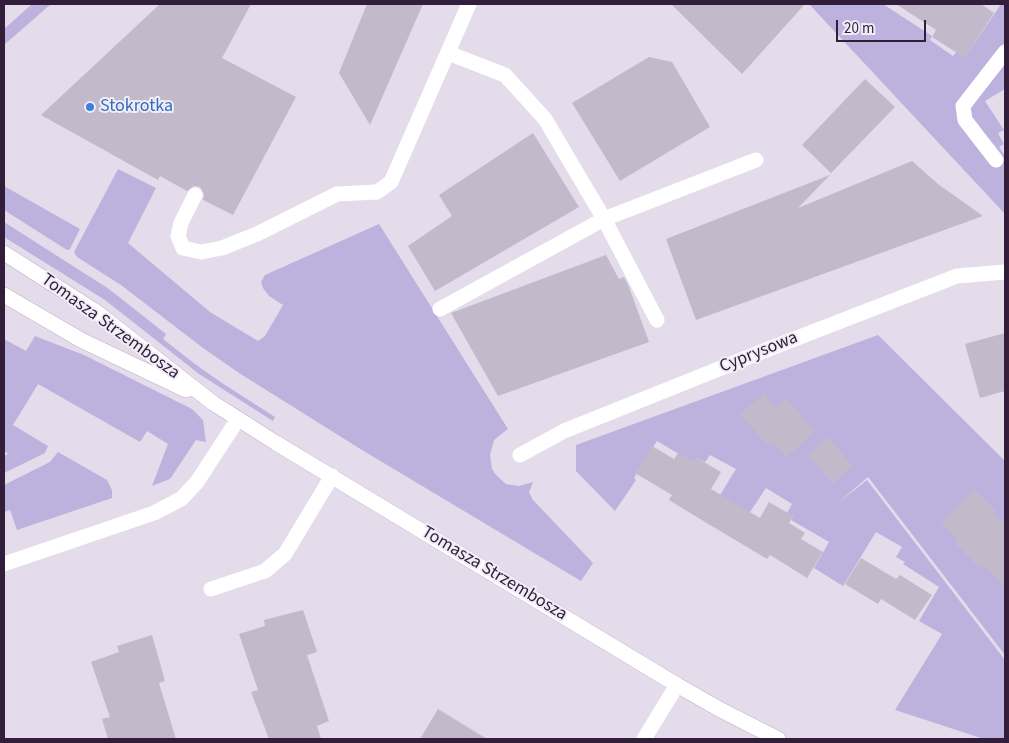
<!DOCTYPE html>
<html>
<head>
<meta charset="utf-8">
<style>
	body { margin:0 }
	#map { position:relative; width:1009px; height:743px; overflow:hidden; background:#e4dcea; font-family:"Source Sans 3",sans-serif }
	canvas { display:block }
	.frame { position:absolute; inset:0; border:5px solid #321d3b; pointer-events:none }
	.scale { position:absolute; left:836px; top:20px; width:90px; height:22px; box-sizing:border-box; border:2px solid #321d3b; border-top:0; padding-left:6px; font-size:15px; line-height:18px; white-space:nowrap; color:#321d3b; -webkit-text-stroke:4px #f1edf7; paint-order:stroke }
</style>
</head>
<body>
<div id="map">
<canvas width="1009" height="743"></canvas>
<div class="frame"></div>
<div class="scale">20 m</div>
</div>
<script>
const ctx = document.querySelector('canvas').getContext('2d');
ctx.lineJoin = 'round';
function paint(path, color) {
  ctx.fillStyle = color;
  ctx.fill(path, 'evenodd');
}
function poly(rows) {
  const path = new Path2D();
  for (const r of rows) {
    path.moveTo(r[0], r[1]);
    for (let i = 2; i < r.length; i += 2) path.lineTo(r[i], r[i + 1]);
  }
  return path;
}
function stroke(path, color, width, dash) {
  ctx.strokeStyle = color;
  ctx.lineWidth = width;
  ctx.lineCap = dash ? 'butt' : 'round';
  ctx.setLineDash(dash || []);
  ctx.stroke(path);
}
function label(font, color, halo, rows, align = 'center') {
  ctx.font = font + ' "Source Sans 3",sans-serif';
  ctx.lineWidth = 4;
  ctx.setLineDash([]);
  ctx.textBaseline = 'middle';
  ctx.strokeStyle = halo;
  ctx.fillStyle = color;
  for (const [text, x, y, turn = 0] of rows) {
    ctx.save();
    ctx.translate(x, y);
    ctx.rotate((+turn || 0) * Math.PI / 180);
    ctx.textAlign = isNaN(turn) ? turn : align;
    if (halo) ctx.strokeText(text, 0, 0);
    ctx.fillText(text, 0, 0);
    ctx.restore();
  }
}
const green = poly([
	[32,4,51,4,4,45,4,29],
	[809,4,883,4,932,36,930,40,953,56,957,51,966,56,1001,4,1005,4,1005,89,985,101,1004,130,998,133,1004,144,999,147,1005,156,1005,214],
	[118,169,156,188,128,243,210,312,258,341,265,336,283,305,269,296,263,288,261,282,265,275,379,224,508,429,494,440,490,455,492,469,496,475,506,484,519,486,533,482,529,492,533,500,593,563,581,581,362,450,239,373,203,348,121,285,77,257,74,252],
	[4,186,80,229,70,249,67,250,4,210],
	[4,222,109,289,166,334,163,339,195,364,222,383,275,417,273,421,199,374,105,300,4,237],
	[878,335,1005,461,1005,655,868,477,838,503,867,480,1005,660,1005,739,984,739,895,710,942,634,919,621,939,587,903,564,905,562,896,557,902,547,876,532,843,586,814,568,829,542,791,520,793,516,787,513,792,504,766,488,736,533,707,516,736,469,710,455,705,462,697,458,694,463,657,441,634,478,636,480,615,511,576,471,576,445],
	[35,336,84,355,192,409,203,420,206,442,196,440,170,479,152,486,168,444,147,431,140,442,38,384,13,425,48,446,45,453,4,473,4,456,8,454,4,451,4,339,26,351],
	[58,452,107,480,112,490,112,498,17,530,10,510,4,512,4,485,50,462]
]);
const building = poly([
	[160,4,251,4,222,58,296,97,233,215,203,200,204,194,200,187,194,186,187,191,160,176,158,180,41,115],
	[367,4,423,4,370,125,339,73],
	[671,4,805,4,742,74],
	[896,4,981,4,994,13,965,58,932,37,936,30],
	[649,57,672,62,710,127,620,181,572,103],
	[865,79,895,107,831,173,802,145],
	[533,133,579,207,435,291,408,246,452,216,439,195],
	[912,161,938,184,983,216,696,320,666,239,830,175,798,208],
	[606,255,619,279,624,277,629,287,649,342,498,396,451,313],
	[1005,333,1005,391,980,398,965,344],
	[764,393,775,407,786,397,815,432,786,457,773,442,768,446,740,414],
	[828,437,853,466,833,484,808,455],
	[652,446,674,459,678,453,694,463,697,458,721,472,711,489,760,518,769,502,793,516,789,523,805,533,801,539,823,552,807,578,770,555,767,559,700,519,669,500,672,495,635,473],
	[974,489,996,511,994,513,1005,525,1005,587,984,566,981,569,955,543,958,540,941,523],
	[861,558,896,579,900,575,932,595,915,620,881,599,878,604,845,584],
	[303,610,317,652,307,655,329,721,317,726,321,739,269,739,251,692,258,690,239,634,265,626,264,620],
	[152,635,165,681,159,683,176,739,108,739,102,719,110,717,91,662,119,652,117,646],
	[438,709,487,739,420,739]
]);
const lane = poly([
	[448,53,505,75,545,119,604,219,657,320],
	[996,160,965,120,963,106,1005,52],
	[195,195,181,223,178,236,183,248,201,252,222,248,257,234,337,194,377,192],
	[440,309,604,219,756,160],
	[211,589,265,571,285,554,332,476],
	[644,739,677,685]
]);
const street = poly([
	[377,192,391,182,469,4],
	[520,455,564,431,761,352,957,276,1005,272],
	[4,564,154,513,181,499,197,482,238,419]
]);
const secondary = poly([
	[4,253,95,311,213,403,276,443,677,685,721,710,778,739],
	[4,295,81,340,186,390]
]);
const markers = [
	[90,107,5,"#3f7fe0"]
];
const shopNames = [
	["Stokrotka",100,107]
];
const streetNames = [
	["Tomasza Strzembosza",110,327,36],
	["Cyprysowa",759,353,-22],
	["Tomasza Strzembosza",494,574,31]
];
paint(green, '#bdb2de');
paint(building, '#c2b9cb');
stroke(secondary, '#c0afcb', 16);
stroke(lane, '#fff', 15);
stroke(street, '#fff', 15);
stroke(secondary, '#fff', 15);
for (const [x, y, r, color] of markers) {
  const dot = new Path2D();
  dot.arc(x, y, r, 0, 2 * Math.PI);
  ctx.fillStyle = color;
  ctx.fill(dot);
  stroke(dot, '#f1edf7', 2);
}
label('18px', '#366cbe', '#f1edf7', shopNames, 'left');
label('18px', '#321d3b', '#f1edf7', streetNames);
</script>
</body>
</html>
